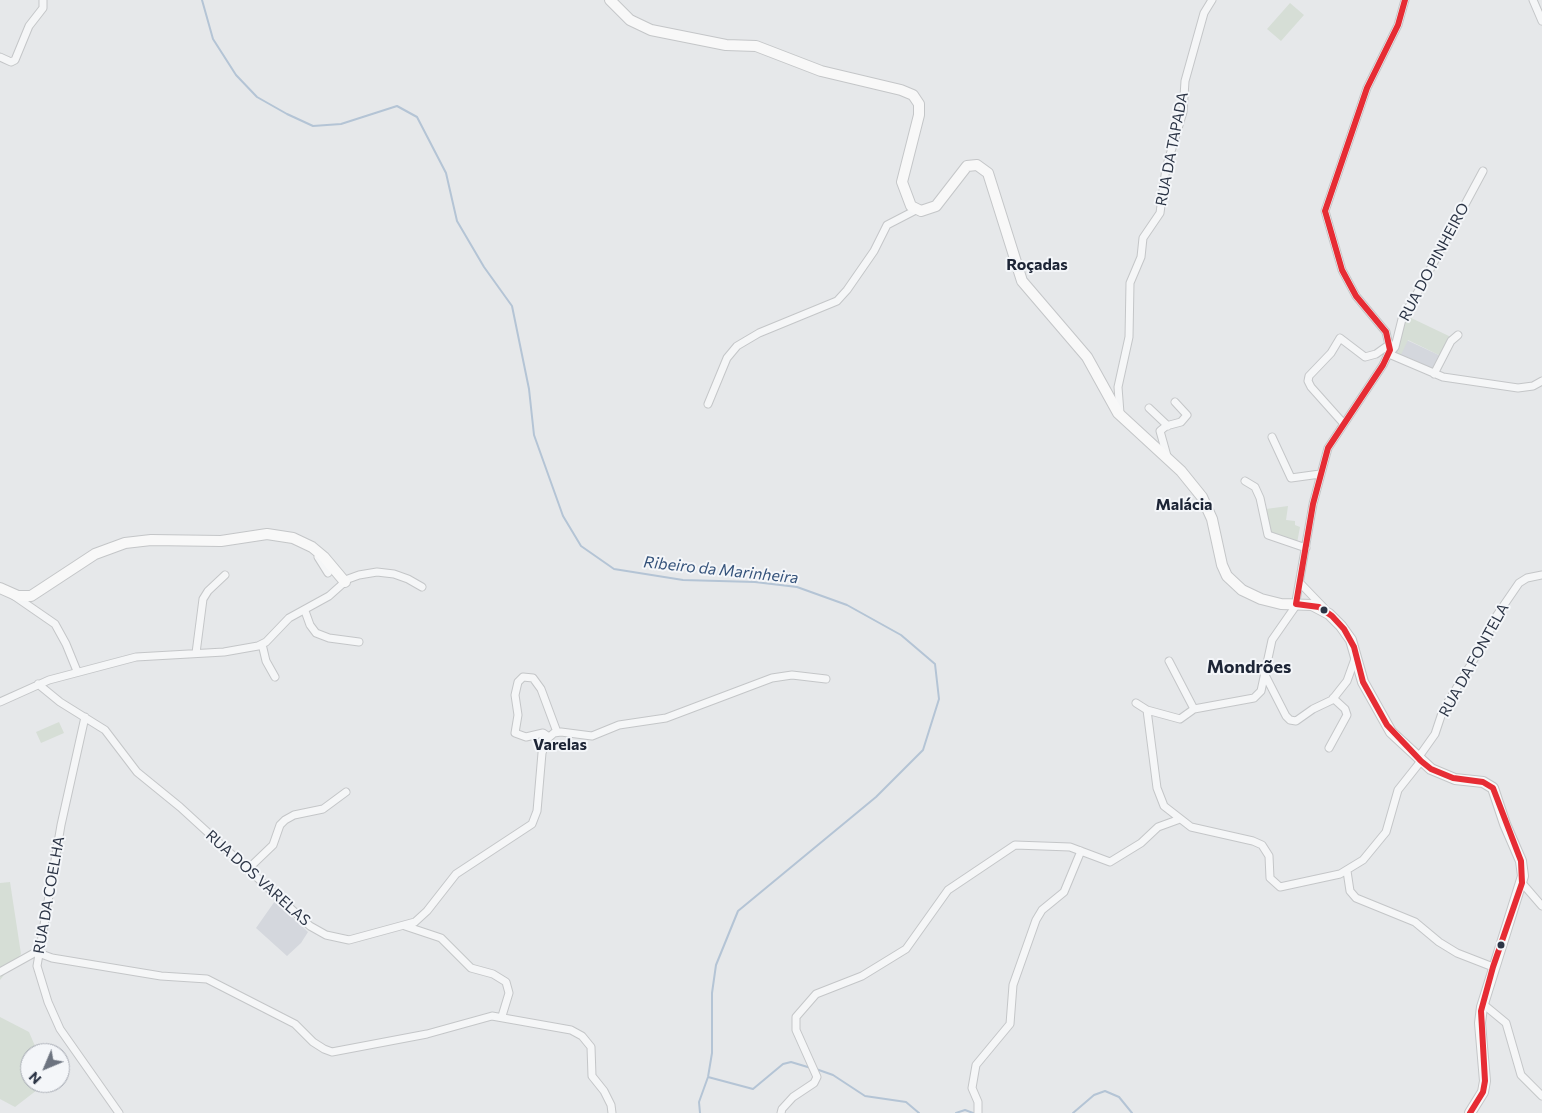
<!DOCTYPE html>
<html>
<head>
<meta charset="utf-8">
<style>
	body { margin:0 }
	#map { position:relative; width:1542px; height:1113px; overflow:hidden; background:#e6e8ea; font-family:Commissioner,sans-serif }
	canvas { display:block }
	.north { position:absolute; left:20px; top:1043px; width:50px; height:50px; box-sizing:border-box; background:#f4f6f9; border:1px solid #a4a8b1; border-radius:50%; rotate:225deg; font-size:14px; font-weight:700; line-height:20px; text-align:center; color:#2b3445 }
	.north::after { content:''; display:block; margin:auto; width:18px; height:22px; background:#6c737f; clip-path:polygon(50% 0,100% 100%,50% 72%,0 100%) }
</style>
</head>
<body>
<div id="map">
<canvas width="1542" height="1113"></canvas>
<div class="north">N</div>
</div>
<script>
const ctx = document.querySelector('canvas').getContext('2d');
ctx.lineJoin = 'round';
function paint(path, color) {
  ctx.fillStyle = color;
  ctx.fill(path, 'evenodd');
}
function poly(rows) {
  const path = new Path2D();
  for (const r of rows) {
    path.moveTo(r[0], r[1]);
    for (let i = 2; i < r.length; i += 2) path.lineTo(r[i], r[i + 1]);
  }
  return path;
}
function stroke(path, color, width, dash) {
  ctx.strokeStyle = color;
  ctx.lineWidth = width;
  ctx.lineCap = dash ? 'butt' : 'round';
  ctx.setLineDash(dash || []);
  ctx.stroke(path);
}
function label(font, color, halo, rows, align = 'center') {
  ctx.font = font + ' Commissioner,sans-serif';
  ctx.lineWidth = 4;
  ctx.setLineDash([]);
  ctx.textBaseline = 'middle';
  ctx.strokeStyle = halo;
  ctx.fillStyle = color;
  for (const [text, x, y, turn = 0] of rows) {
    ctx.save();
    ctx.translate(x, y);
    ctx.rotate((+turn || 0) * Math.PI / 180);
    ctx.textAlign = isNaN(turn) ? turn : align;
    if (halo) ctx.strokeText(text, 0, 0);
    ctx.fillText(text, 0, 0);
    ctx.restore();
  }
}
const built = poly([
	[1400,337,1441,356,1433,372,1396,356],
	[275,901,308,932,301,943,287,956,256,928]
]);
const green = poly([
	[1290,3,1304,15,1281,41,1267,29],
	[1407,316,1451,337,1441,356,1408,340,1400,357,1397,355,1404,319],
	[1288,506,1286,520,1295,521,1295,525,1300,527,1297,543,1270,535,1266,509],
	[59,722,64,733,41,743,36,732],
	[10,882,21,954,0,980,0,883],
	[0,1017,29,1032,38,1053,30,1053,30,1083,46,1083,15,1107,0,1099]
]);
const stream = poly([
	[202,0,213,39,236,75,257,97,287,114,313,126,341,124,397,106,417,117,446,173,457,221,484,267,512,306,529,389,534,435,563,516,581,546,614,569,683,580,755,582,797,587,847,605,901,635,935,664,939,699,923,750,876,797,738,911,716,965,712,993,712,1053,708,1077,699,1102,700,1113],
	[816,1069,833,1075,865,1096,906,1102,919,1113],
	[708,1077,753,1089,783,1064,791,1062,811,1068],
	[956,1113,965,1110,973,1113],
	[1073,1113,1094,1095,1105,1091,1119,1097,1132,1113]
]);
const street = poly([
	[1533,0,1542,21],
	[0,57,11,62,15,60,29,26,43,8,43,0],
	[1389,354,1395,347,1403,315,1413,301,1483,171],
	[1389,354,1443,377,1518,388,1533,386,1542,381],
	[1434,374,1451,341,1458,335],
	[708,404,727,358,737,346,759,333,837,301,847,290,874,251,887,225,916,210],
	[1149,408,1168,426],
	[1120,413,1118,387,1129,337,1130,283,1141,257,1143,238,1160,213,1166,168,1183,112,1185,81,1204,13,1212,0],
	[1344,424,1311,387,1308,381,1309,376,1331,353,1340,338,1365,357,1376,354,1390,344],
	[1272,437,1291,478,1320,474],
	[1167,456,1160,431,1166,426,1181,422,1187,415,1175,402],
	[1245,481,1255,487,1260,498,1268,535,1306,548],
	[318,557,328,573],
	[1300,583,1325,609],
	[13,595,55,624,66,644,77,671],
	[305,611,310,625,316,633,329,638,359,642],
	[262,644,266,661,275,677],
	[196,653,203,599,208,591,225,575],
	[1169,661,1194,709],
	[1264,673,1286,716,1290,720,1296,721,1313,709,1332,700,1347,681,1356,656],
	[38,684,60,702,105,730,137,772,180,807,310,926,326,935,349,940,415,922,427,911,456,874,532,824,537,811,542,753,547,739,554,733,561,732,592,736,619,725,666,718,772,678,792,675,826,679],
	[0,702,49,680,136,657,224,652,258,646,266,642,289,618,329,596,348,579,359,575,377,572,394,574,408,579,422,587],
	[1136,703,1147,710,1180,719,1194,709,1254,698,1261,691,1272,640,1295,607,1313,504,1328,448,1383,365,1390,350,1386,332,1356,296,1342,270,1325,211,1367,88,1398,25,1405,0],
	[1147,710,1157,788,1164,806,1191,827,1253,841,1262,845,1269,856,1270,878,1280,887,1340,874,1363,860,1386,832,1398,790,1421,761],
	[85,717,61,825,37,966,48,1002,60,1029,119,1113],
	[549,737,543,733,526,737,515,733,518,715,515,695,518,682,523,677,533,678,541,689,557,732],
	[1329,748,1347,715,1345,709,1333,698],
	[1418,758,1435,734,1443,710,1487,638,1495,618,1519,583,1527,578,1542,575],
	[247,870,273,845,280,825,285,820,294,815,323,809,346,792],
	[1347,871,1350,891,1356,898,1415,922,1439,942,1457,953,1493,967],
	[1522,883,1542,906],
	[405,926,441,938,471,968,493,974,506,982,509,993,502,1016],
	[0,972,36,952,52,958,161,976,207,979,295,1024,313,1042,324,1049,332,1052,427,1034,492,1016,571,1030,582,1036,591,1047,592,1076,604,1091,611,1105,612,1113],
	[1483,1004,1506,1023,1521,1075,1542,1096],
	[781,1113,782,1109,793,1097,814,1083,817,1077,796,1030,796,1017,816,994,862,976,906,949,948,890,1015,845,1070,847,1110,862,1141,843,1158,827,1180,819],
	[978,1113,978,1102,972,1088,976,1065,1010,1024,1013,985,1036,920,1042,910,1064,892,1081,851]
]);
const secondary = poly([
	[610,0,630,20,651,30,726,45,756,46,821,71,901,90,913,95,919,104,919,115,902,182,911,206,921,211,936,206,967,166,977,165,988,173,1022,281,1087,357,1118,413,1181,471,1202,497,1212,519,1222,565,1227,576,1242,590,1261,599,1281,604,1312,605,1329,614,1341,626,1351,640,1363,682,1391,732,1431,769,1455,779,1483,782,1493,788,1505,824,1521,861,1523,876,1482,1007,1480,1023,1485,1081,1483,1092,1470,1113],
	[0,588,18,596,31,596,95,554,125,543,151,540,221,541,267,534,293,538,312,547,324,557,345,582]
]);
const bus1 = poly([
	[1405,0,1398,25,1367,88,1325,211,1342,270,1356,296,1386,332,1390,350,1383,365,1328,448,1313,504,1296,604,1319,607,1332,616,1344,629,1354,647,1363,682,1387,725,1421,761,1431,769,1453,778,1483,782,1493,788,1521,861,1522,883,1493,967,1481,1011,1485,1081,1483,1092,1470,1113]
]);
const markers = [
	[1324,610,4.5,"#2b3445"],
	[1501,945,4.5,"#2b3445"]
];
const streetNames = [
	["RUA DA TAPADA",1172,149,-79],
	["RUA DO PINHEIRO",1434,262,-62],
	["RUA DA FONTELA",1474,660,-61],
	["RUA DOS VARELAS",258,878,42],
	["RUA DA COELHA",49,895,-80]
];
const neighbourhoodNames = [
	["Roçadas",1037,265],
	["Malácia",1184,505],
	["Varelas",560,745]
];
const waterNames = [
	["Ribeiro da Marinheira",721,570,6]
];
const quarterNames = [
	["Mondrões",1249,667]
];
paint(built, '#d4d7dd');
paint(green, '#d6ded6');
stroke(stream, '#b4c4d5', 2);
stroke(street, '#c4c6c8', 9);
stroke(secondary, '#c4c6c8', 12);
stroke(street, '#f5f6f7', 7);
stroke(secondary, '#f8f8f8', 10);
stroke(bus1, '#e62c34', 6);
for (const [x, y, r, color] of markers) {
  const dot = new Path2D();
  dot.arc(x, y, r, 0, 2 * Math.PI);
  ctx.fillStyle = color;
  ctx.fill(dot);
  stroke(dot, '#f4f6f9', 2);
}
label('15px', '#2b3445', '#f4f6f9', streetNames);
label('bold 16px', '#1d2536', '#f4f6f9', neighbourhoodNames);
label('italic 16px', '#34527a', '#f4f6f9', waterNames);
label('bold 18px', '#1d2536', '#f4f6f9', quarterNames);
</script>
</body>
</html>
